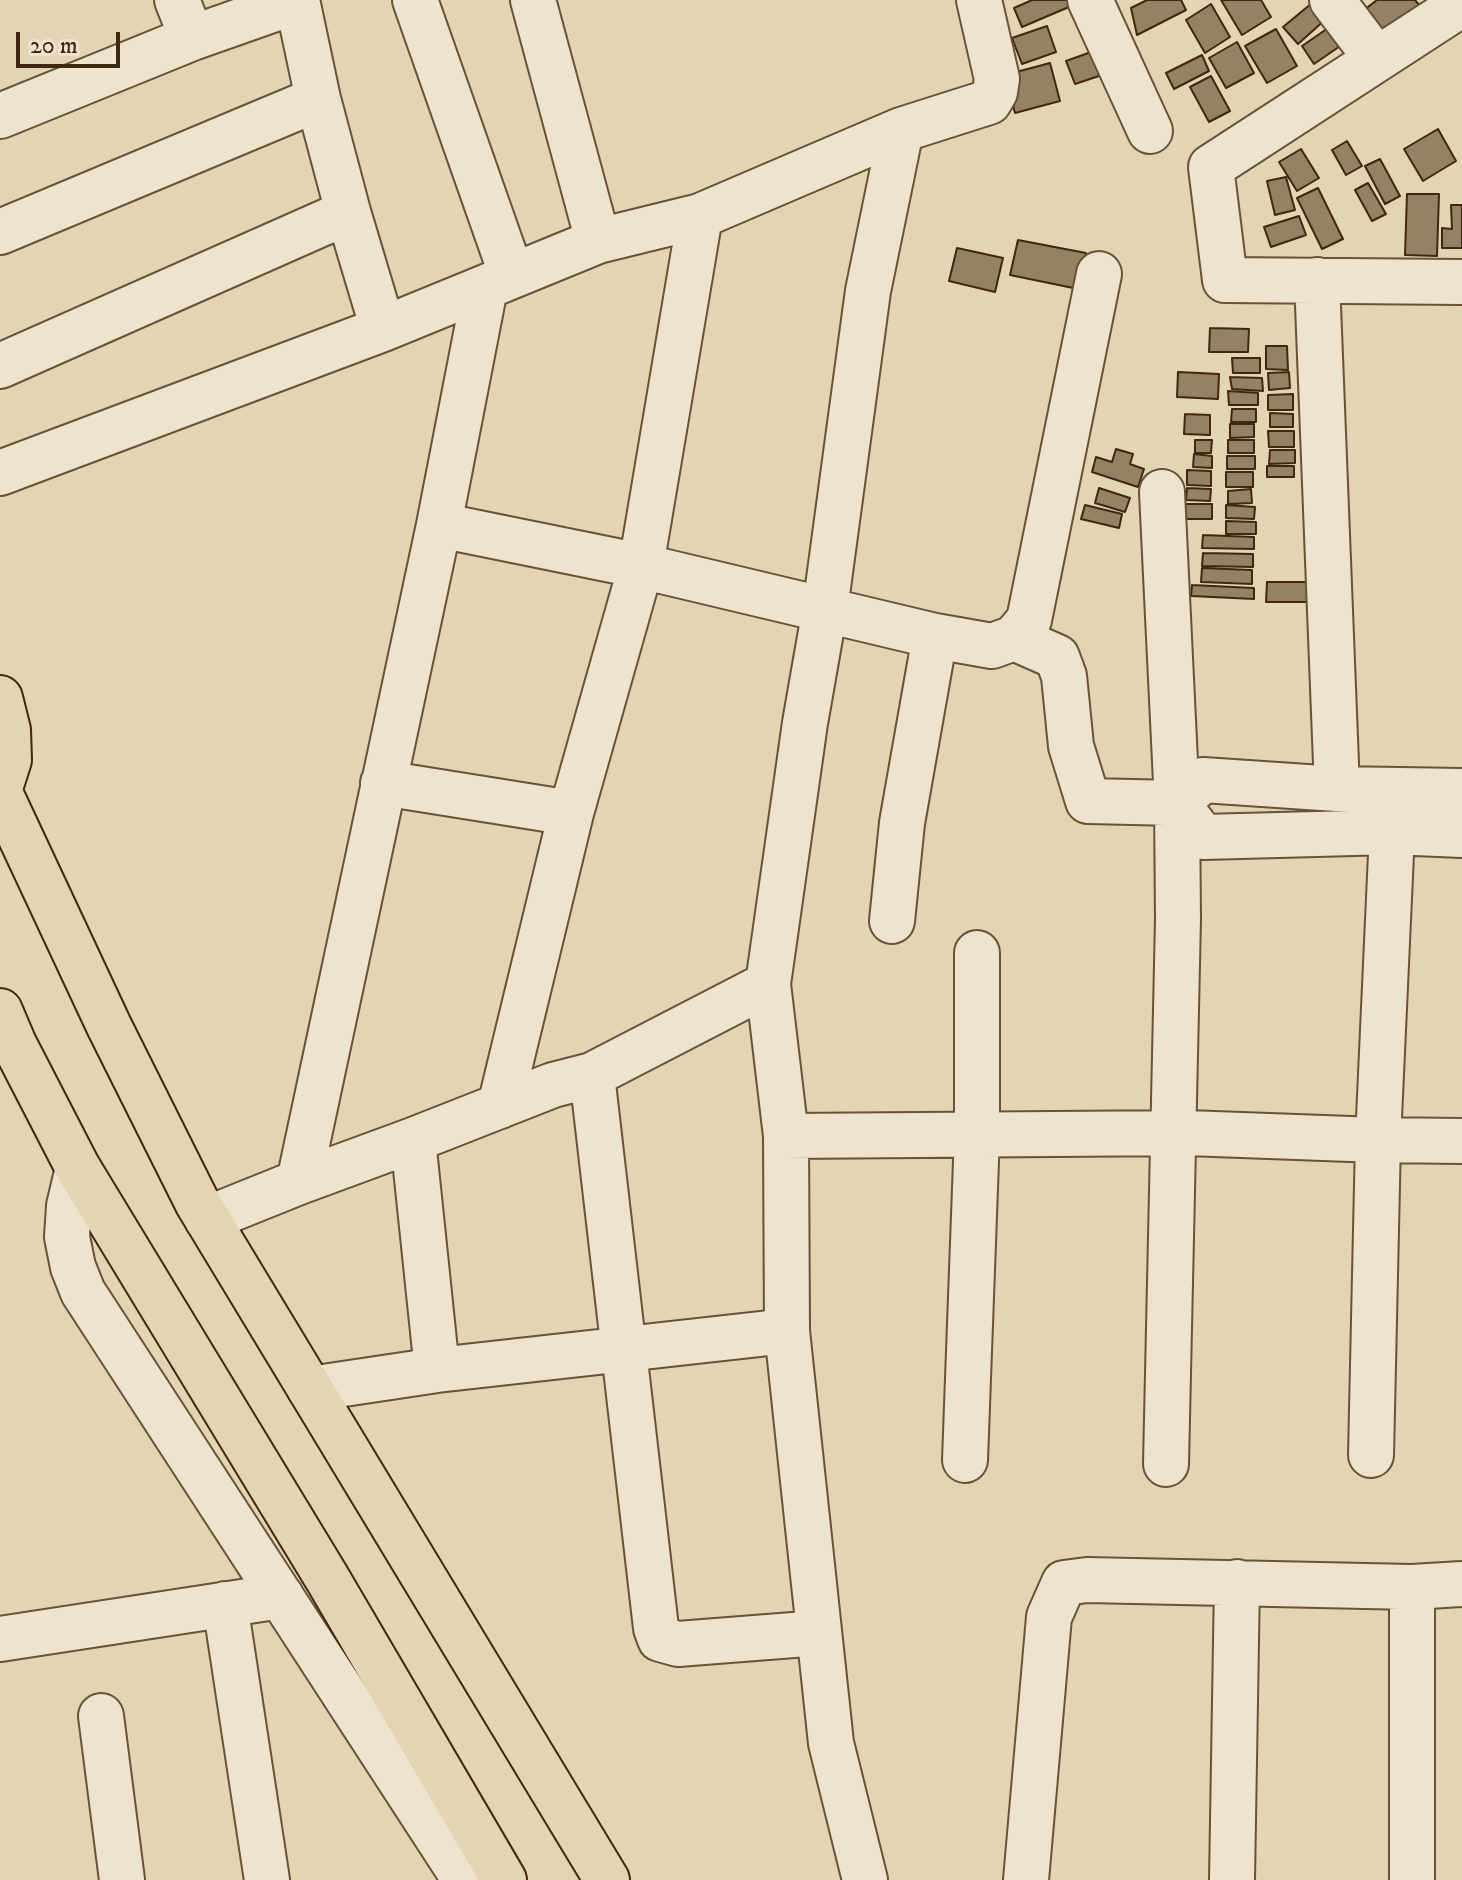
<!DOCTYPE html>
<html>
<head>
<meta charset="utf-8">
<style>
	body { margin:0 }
	#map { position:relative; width:1462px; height:1880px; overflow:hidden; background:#e3d4b3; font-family:"IM FELL DW Pica",serif }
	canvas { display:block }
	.scale { position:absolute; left:16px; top:32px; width:104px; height:36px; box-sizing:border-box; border:4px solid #40270f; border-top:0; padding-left:10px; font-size:24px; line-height:28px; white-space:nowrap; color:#40270f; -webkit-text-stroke:6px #ede3ce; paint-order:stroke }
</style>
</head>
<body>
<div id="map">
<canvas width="1462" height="1880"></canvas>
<div class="scale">20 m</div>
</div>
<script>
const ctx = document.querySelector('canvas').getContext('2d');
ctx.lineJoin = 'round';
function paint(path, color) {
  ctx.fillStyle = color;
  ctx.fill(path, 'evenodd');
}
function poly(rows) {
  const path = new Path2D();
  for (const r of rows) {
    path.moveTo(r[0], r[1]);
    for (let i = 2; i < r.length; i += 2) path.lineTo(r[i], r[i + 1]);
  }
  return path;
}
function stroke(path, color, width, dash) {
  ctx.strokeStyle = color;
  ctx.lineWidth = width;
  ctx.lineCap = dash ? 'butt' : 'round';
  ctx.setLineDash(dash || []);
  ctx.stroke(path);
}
const building = poly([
	[1032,0,1083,0,1083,1,1022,27,1014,8,1032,0],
	[1147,0,1181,0,1186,10,1137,35,1131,8,1147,0],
	[1221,0,1261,0,1271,17,1242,35,1221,0],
	[1377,0,1415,0,1420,6,1392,44,1364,10,1377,0],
	[1312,3,1326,19,1298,44,1283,27,1312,3],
	[1211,4,1230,37,1205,53,1186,20,1211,4],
	[1334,24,1346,42,1314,64,1302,46,1334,24],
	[1047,26,1056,52,1022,64,1012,38,1047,26],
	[1276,29,1297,66,1267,83,1245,46,1276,29],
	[1237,42,1254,73,1226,88,1209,58,1237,42],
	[1105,47,1114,71,1075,84,1066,61,1105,47],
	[1202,55,1209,71,1174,89,1166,73,1202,55],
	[1050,63,1060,101,1015,113,1005,75,1050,63],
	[1211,76,1230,111,1209,122,1190,87,1211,76],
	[1438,129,1456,161,1423,181,1404,149,1438,129],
	[1347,141,1362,166,1346,175,1332,150,1347,141],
	[1301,149,1319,178,1297,191,1279,162,1301,149],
	[1380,159,1400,196,1385,204,1365,166,1380,159],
	[1286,177,1295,210,1275,215,1267,181,1286,177],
	[1368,183,1386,214,1372,221,1355,190,1368,183],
	[1318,188,1343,239,1322,249,1297,198,1318,188],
	[1407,194,1439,194,1437,256,1405,255,1407,194],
	[1451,205,1462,205,1462,248,1442,248,1442,228,1452,229,1451,205],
	[1299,216,1306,235,1271,247,1264,227,1299,216],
	[1018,240,1086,253,1078,289,1010,275,1018,240],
	[957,248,1003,258,995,292,949,281,957,248],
	[1210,328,1249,329,1248,352,1209,352,1210,328],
	[1266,346,1287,346,1288,370,1266,369,1266,346],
	[1232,358,1260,358,1260,373,1233,373,1232,358],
	[1178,372,1219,374,1218,399,1177,397,1178,372],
	[1289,372,1290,388,1269,390,1268,373,1289,372],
	[1230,377,1262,378,1263,391,1232,389,1230,377],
	[1228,391,1258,393,1258,405,1229,405,1228,391],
	[1293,394,1293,410,1268,410,1268,395,1293,394],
	[1232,409,1256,409,1256,422,1231,422,1232,409],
	[1270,413,1293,414,1293,427,1270,427,1270,413],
	[1185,414,1210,415,1210,435,1184,434,1185,414],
	[1230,424,1254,424,1254,437,1230,438,1230,424],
	[1268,431,1294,431,1294,447,1269,447,1268,431],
	[1195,440,1212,440,1211,453,1195,453,1195,440],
	[1228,440,1254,440,1254,453,1228,453,1228,440],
	[1116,449,1133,454,1130,464,1144,469,1138,487,1092,472,1096,457,1112,462,1116,449],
	[1270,450,1295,450,1295,463,1269,464,1270,450],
	[1194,454,1212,456,1212,468,1193,467,1194,454],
	[1227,456,1255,456,1255,469,1227,469,1227,456],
	[1267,466,1294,466,1294,477,1267,477,1267,466],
	[1187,470,1211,471,1211,486,1187,485,1187,470],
	[1226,472,1253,472,1253,487,1226,487,1226,472],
	[1099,488,1130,498,1125,512,1095,503,1099,488],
	[1187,488,1211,489,1210,501,1186,500,1187,488],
	[1251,489,1252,503,1228,504,1228,491,1251,489],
	[1182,504,1212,504,1212,519,1182,519,1182,504],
	[1085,505,1122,514,1119,528,1081,519,1085,505],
	[1226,505,1255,507,1254,519,1226,518,1226,505],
	[1226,521,1256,522,1256,534,1226,534,1226,521],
	[1203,535,1254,537,1254,549,1202,548,1203,535],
	[1203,553,1253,554,1253,567,1202,566,1203,553],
	[1202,568,1252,570,1252,584,1201,582,1202,568],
	[1267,582,1322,582,1322,602,1266,602,1267,582],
	[1192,585,1254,588,1254,599,1191,596,1192,585]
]);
const minor = poly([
	[177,0,192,38],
	[297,0,318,99,348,212,383,329],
	[415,0,512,276],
	[533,0,598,241],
	[1090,0,1150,131],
	[1332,0,1376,58],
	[1462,4,1211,167,1225,280,1462,282],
	[0,116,192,38,297,1],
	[901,130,989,102,995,92,997,79,979,0],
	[0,232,318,99],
	[1317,280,1337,789],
	[0,366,348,212],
	[0,473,383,329,598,241,700,216,901,130,868,291,825,609,805,723,768,984,592,1075,553,1085,413,1140,299,1182,207,1219],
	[1162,492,1177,803,1178,919,1166,1464],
	[439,525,641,566,935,636,992,646,1014,638,1029,620,1099,274],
	[1014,638,1057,657,1064,676,1071,746,1088,801,1177,803,1203,780,1337,789,1462,791],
	[383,783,571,813],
	[1177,803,1203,837,1392,832,1462,835],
	[892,921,902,823,935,636],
	[768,984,786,1136,787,1331,831,1743,865,1880],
	[592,1075,656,1628,660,1639,678,1644,819,1633],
	[500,1106,571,813,641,566,700,216],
	[786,1136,1187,1133,1378,1140,1462,1141],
	[413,1140,437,1370],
	[78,1168,69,1206,67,1237,73,1267,83,1292,465,1880],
	[299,1182,439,525,485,288],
	[310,1389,437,1370,787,1331],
	[1371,1455,1378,1140,1392,832],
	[965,1460,977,1134,977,953],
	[1412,1587,1412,1880],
	[225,1604,267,1880],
	[0,1639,281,1596],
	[101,1716,122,1880],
	[1026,1880,1049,1617,1064,1583,1087,1580,1412,1587,1462,1584],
	[1232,1880,1237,1582]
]);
const major = poly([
	[0,698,8,730,9,760,0,788]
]);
const highway = poly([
	[0,793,109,1026,197,1202,607,1880],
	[0,1011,14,1044,78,1168,327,1578,504,1880]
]);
paint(building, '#958164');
stroke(building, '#40270f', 2);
stroke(minor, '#695238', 48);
stroke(major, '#40270f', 48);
stroke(highway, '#40270f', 48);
stroke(minor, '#ede3ce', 44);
stroke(major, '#e3d4b3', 44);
stroke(highway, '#e3d4b3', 44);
</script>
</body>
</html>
